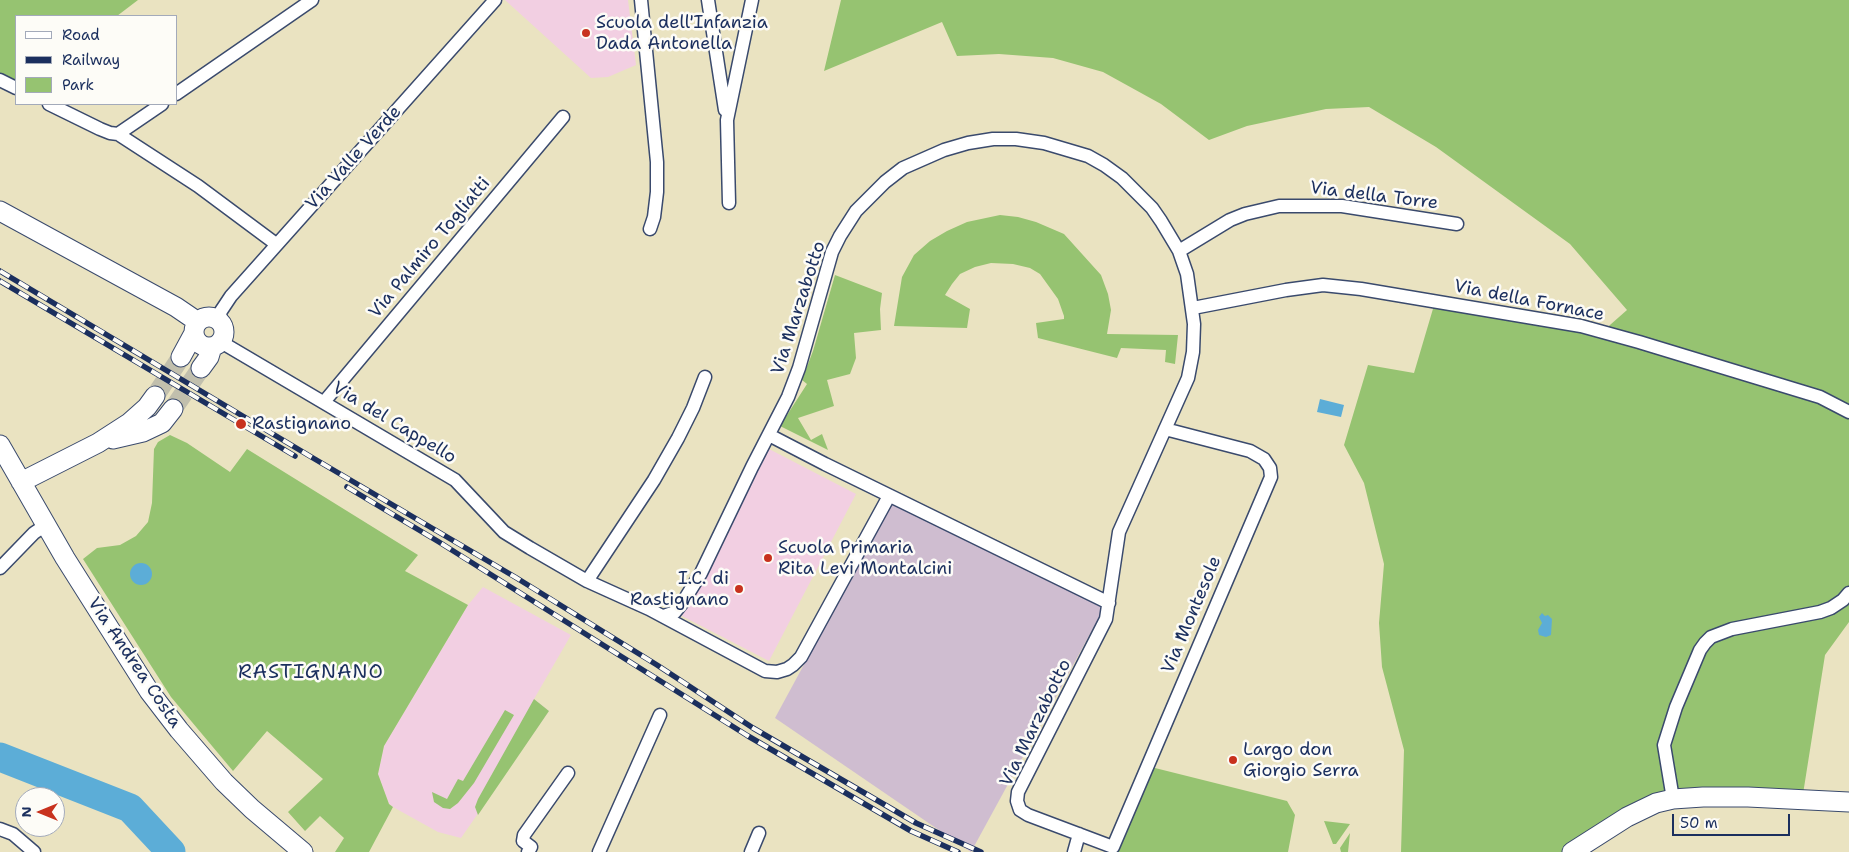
<!DOCTYPE html>
<html>
<head>
<meta charset="utf-8">
<style>
	body { margin:0 }
	#map { position:relative; width:1849px; height:852px; overflow:hidden; background:#eae3c1; font-family:"Shantell Sans",sans-serif }
	canvas { display:block }
	.legend { position:absolute; left:15px; top:15px; width:162px; height:90px; box-sizing:border-box; background:#fdfcf7; border:1px solid #a3aaba; margin:0; padding:6px 9px; list-style:none; font-size:15px; color:#1b2f5e }
	.legend li { display:flex; align-items:center; gap:10px; height:25px }
	.legend b { width:25px; border:1px solid #a3aaba }
	.north { position:absolute; left:15px; top:787px; width:50px; height:50px; box-sizing:border-box; background:#fdfcf7; border:1px solid #a3aaba; border-radius:50%; rotate:270deg; font-size:14px; font-weight:700; line-height:20px; text-align:center; color:#1b2f5e }
	.north::after { content:''; display:block; margin:auto; width:18px; height:22px; background:#c8321e; clip-path:polygon(50% 0,100% 100%,50% 72%,0 100%) }
	.scale { position:absolute; left:1672px; top:814px; width:118px; height:22px; box-sizing:border-box; border:2px solid #1b2f5e; border-top:0; padding-left:6px; font-size:15px; line-height:18px; white-space:nowrap; color:#1b2f5e; -webkit-text-stroke:4px #fdfcf7; paint-order:stroke }
</style>
</head>
<body>
<div id="map">
<canvas width="1849" height="852"></canvas>
<ul class="legend">
<li><b style="height:6px;background:#fff"></b>Road</li>
<li><b style="height:6px;background:#1b2f5e"></b>Railway</li>
<li><b style="height:14px;background:#96c371"></b>Park</li>
</ul>
<div class="north">N</div>
<div class="scale">50 m</div>
</div>
<script>
const ctx = document.querySelector('canvas').getContext('2d');
ctx.lineJoin = 'round';
function paint(path, color) {
  ctx.fillStyle = color;
  ctx.fill(path, 'evenodd');
}
function poly(rows) {
  const path = new Path2D();
  for (const r of rows) {
    if (r.length === 3) {
      path.moveTo(r[0] + r[2], r[1]);
      path.arc(r[0], r[1], r[2], 0, 2 * Math.PI);
      continue;
    }
    path.moveTo(r[0], r[1]);
    for (let i = 2; i < r.length; i += 2) path.lineTo(r[i], r[i + 1]);
  }
  return path;
}
function stroke(path, color, width, dash) {
  ctx.strokeStyle = color;
  ctx.lineWidth = width;
  ctx.lineCap = dash ? 'butt' : 'round';
  ctx.setLineDash(dash || []);
  ctx.stroke(path);
}
function label(font, color, halo, rows, align = 'center') {
  ctx.font = font + ' "Shantell Sans",sans-serif';
  ctx.lineWidth = 5;
  ctx.setLineDash([]);
  ctx.textBaseline = 'middle';
  ctx.strokeStyle = halo;
  ctx.fillStyle = color;
  for (const [text, x, y, turn = 0] of rows) {
    ctx.save();
    ctx.translate(x, y);
    ctx.rotate((+turn || 0) * Math.PI / 180);
    ctx.textAlign = isNaN(turn) ? turn : align;
    if (halo) ctx.strokeText(text, 0, 0);
    ctx.fillText(text, 0, 0);
    ctx.restore();
  }
}
const built = poly([
	[505,0,628,0,636,65,608,77,591,78],
	[769,449,856,494,769,661,682,616],
	[483,587,571,635,534,699,549,711,461,838,438,832,393,807,389,804,378,774,384,746,468,605]
]);
const industrial = poly([
	[891,504,1108,601,971,852,775,718]
]);
const green = poly([
	[0,0,138,0,117,16,16,16,16,83,0,77],
	[841,0,1849,0,1849,622,1825,655,1803,794,1691,797,1572,852,1401,852,1404,750,1382,667,1379,623,1384,564,1364,483,1344,445,1368,365,1414,373,1435,302,1602,332,1627,310,1570,244,1436,147,1369,107,1326,109,1247,126,1209,140,1161,104,1103,72,1053,58,999,54,957,56,942,22,824,71],
	[1000,215,1018,217,1036,222,1064,234,1101,275,1108,294,1111,310,1107,334,1178,335,1175,364,1165,362,1166,350,1121,348,1117,358,1038,338,1036,323,1064,319,1064,316,1058,299,1040,274,1030,268,1013,264,991,263,975,267,960,274,952,284,945,295,970,309,967,328,894,326,902,277,914,255,930,241,947,231,967,222],
	[835,275,882,293,880,309,881,330,854,333,856,358,850,374,827,380,834,406,798,418,811,440,822,434,828,450,780,426,807,384,802,380,813,351],
	[170,435,187,443,230,472,247,449,418,555,405,571,468,605,384,746,378,774,389,804,393,807,369,852,335,852,344,838,320,816,305,831,288,812,323,779,267,731,233,771,171,697,83,559,97,548,120,545,136,536,148,522,152,503,154,449,158,442],
	[534,699,549,711,478,815,475,807,478,799],
	[505,710,514,715,474,783,458,803,450,809,443,808,434,802,432,792,447,799,458,779,463,781],
	[1143,765,1287,801,1295,815,1288,852,1106,852],
	[1324,821,1350,824,1336,844,1333,844],
	[1350,833,1348,852,1341,852,1340,848]
]);
const water = poly([
	[1320,399,1344,405,1341,417,1317,412],
	[141,574,11],
	[1542,613,1545,616,1548,615,1552,619,1551,635,1546,637,1539,635,1538,630,1542,623,1539,617]
]);
const river = poly([
	[0,757,130,808,171,852]
]);
const secondaryTunnel = poly([
	[155,396,181,357],
	[173,409,201,368]
]);
const street = poly([
	[641,0,657,162,657,192,654,217,650,229],
	[708,0,725,110],
	[0,80,16,88],
	[176,94,312,0],
	[49,104,100,129,110,133,118,134,198,186,276,244],
	[118,134,162,104],
	[729,203,727,120,752,0],
	[1179,251,1230,220,1245,214,1279,206,1342,206,1457,224],
	[1193,308,1286,290,1323,285,1361,289,1581,326,1639,342,1820,397,1849,412],
	[218,320,221,311,231,296,495,0],
	[221,342,455,480,504,532,530,548,587,581,649,609,765,671,777,672,787,669,793,665,801,657,889,496],
	[324,402,563,117],
	[769,435,825,464,1109,603],
	[0,568,34,533,46,525],
	[587,581,654,480,678,438,693,408,705,377],
	[664,616,675,612,683,602,701,573,752,467,788,397,799,368,832,252,840,236,856,211,885,182,903,168,944,150,968,143,993,139,1016,139,1044,143,1088,156,1104,165,1122,178,1152,208,1161,221,1179,251,1187,274,1194,324,1193,352,1188,378,1119,532,1106,619,1018,792,1017,801,1020,810,1028,815,1113,847,1271,477,1270,468,1264,459,1250,451,1165,429],
	[1673,799,1664,745,1676,707,1700,650,1705,643,1711,637,1732,629,1820,612,1831,608,1843,600,1849,593],
	[0,829,13,834,34,852],
	[528,852,531,847,523,841,524,835,568,773],
	[599,852,660,715],
	[751,852,759,833],
	[1074,852,1079,834]
]);
const secondary = poly([
	[0,211,176,307,198,322],
	[209,332,15],
	[181,357,194,333],
	[201,368,209,357,212,347],
	[113,439,143,432,162,423,173,409],
	[0,445,65,558,149,691,179,730,224,782,252,809,303,852],
	[21,482,98,443,129,423,147,407,155,396],
	[1572,852,1627,817,1656,803,1673,799,1703,797,1748,797,1849,802]
]);
const rail = poly([
	[0,271,313,458,515,577,657,665,753,728,916,823,981,852],
	[0,281,295,456],
	[347,487,439,542,748,736,911,831,958,852]
]);
const markers = [
	[586,33,5,"#c8321e"],
	[241,424,6,"#c8321e"],
	[768,558,5,"#c8321e"],
	[739,589,5,"#c8321e"],
	[1233,760,5,"#c8321e"]
];
const poiNames = [
	["Scuola dell'Infanzia",596,23],
	["Dada Antonella",596,44],
	["Rastignano",252,424],
	["Scuola Primaria",778,548],
	["Rita Levi Montalcini",778,569],
	["I.C. di",729,579,"right"],
	["Rastignano",729,600,"right"],
	["Largo don",1243,750],
	["Giorgio Serra",1243,771]
];
const streetNames = [
	["Via Valle Verde",354,158,-48],
	["Via della Torre",1374,196,7],
	["Via Palmiro Togliatti",430,248,-50],
	["Via della Fornace",1529,301,11],
	["Via Marzabotto",799,308,-72],
	["Via del Cappello",394,423,31],
	["Via Montesole",1192,615,-67],
	["Via Andrea Costa",134,663,56],
	["Via Marzabotto",1036,723,-64]
];
const quarterNames = [
	["RASTIGNANO",311,673]
];
paint(built, '#f2cfe2');
paint(industrial, '#cfbdd0');
paint(green, '#96c371');
paint(water, '#5cadd7');
stroke(river, '#5cadd7', 29);
stroke(secondaryTunnel, '#c1bfad', 19, [19, 9]);
stroke(street, '#3a4a6d', 15);
stroke(secondary, '#3a4a6d', 21);
stroke(street, '#fff', 12);
stroke(secondary, '#fff', 19);
stroke(rail, '#1b2f5e', 5.5);
stroke(rail, '#fdfcf7', 4, [11]);
for (const [x, y, r, color] of markers) {
  const dot = new Path2D();
  dot.arc(x, y, r, 0, 2 * Math.PI);
  ctx.fillStyle = color;
  ctx.fill(dot);
  stroke(dot, '#fdfcf7', 2);
}
label('18px', '#1b2f5e', '#fdfcf7', poiNames, 'left');
label('18px', '#1b2f5e', '#fdfcf7', streetNames);
ctx.letterSpacing = '1px';
label('20px', '#1b2f5e', '#fdfcf7', quarterNames);
ctx.letterSpacing = '0px';
</script>
</body>
</html>
